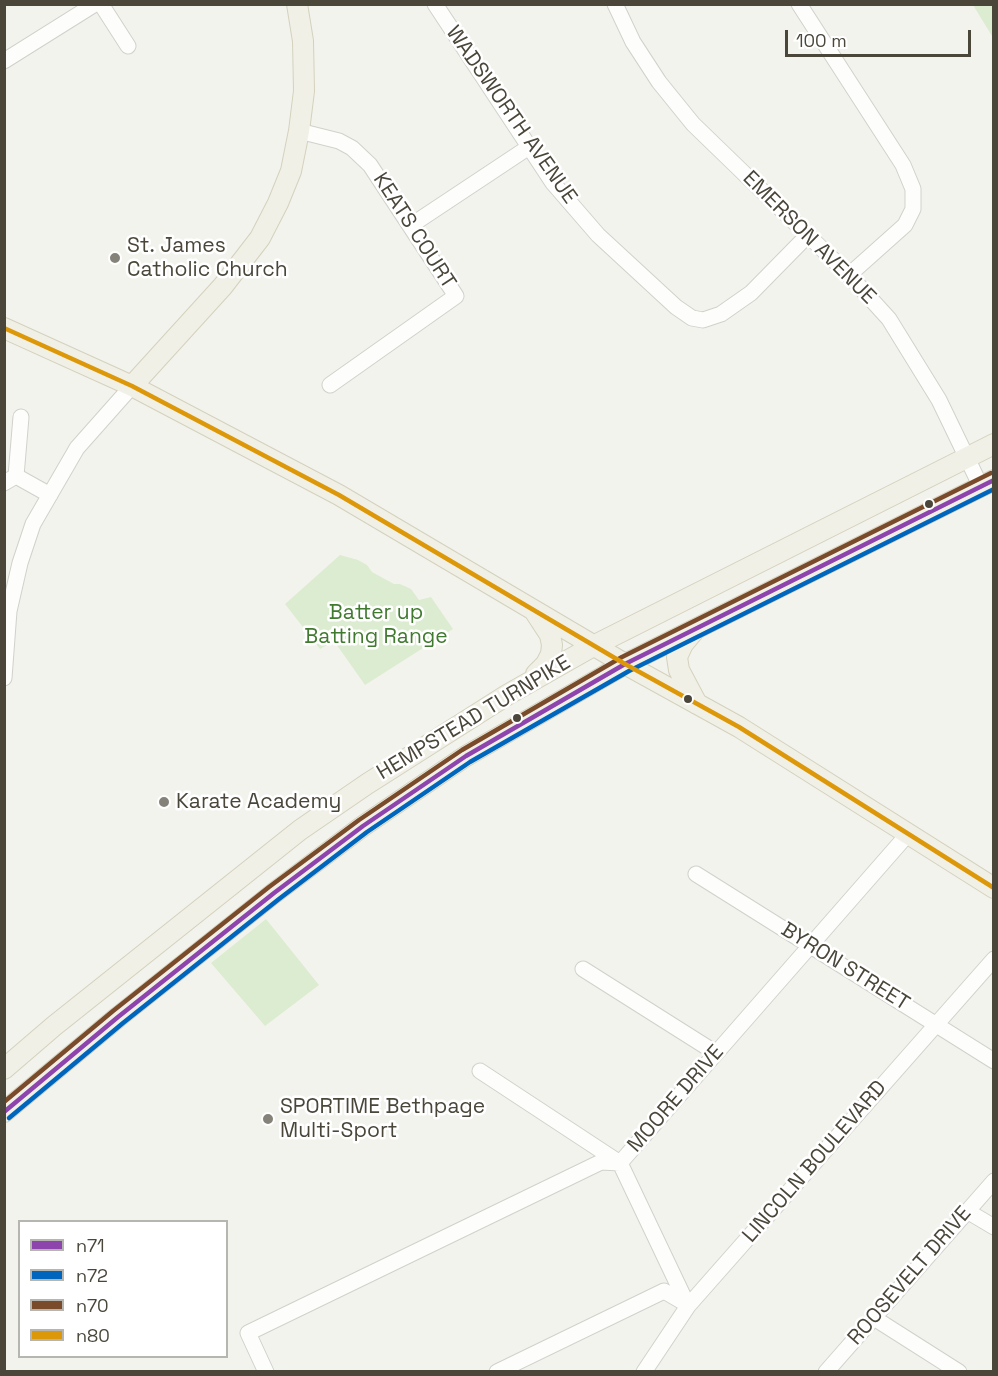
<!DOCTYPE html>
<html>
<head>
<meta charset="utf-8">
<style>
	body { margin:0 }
	#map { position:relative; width:998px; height:1376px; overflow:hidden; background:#f3f3ee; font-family:"Space Grotesk",sans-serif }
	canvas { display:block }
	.frame { position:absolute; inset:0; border:6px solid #4a463a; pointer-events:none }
	.legend { position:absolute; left:18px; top:1220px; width:210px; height:138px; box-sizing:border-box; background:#fff; border:2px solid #b7b5b0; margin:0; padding:8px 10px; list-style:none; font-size:18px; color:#4a463a }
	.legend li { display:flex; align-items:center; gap:12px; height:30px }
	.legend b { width:30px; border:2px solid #b7b5b0 }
	.scale { position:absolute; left:785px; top:30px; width:186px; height:27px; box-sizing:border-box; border:3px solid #4a463a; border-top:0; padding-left:8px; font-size:18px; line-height:21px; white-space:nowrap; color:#4a463a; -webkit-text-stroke:4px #fff; paint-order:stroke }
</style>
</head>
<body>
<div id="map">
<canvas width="998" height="1376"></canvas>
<div class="frame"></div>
<ul class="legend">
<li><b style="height:8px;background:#8e44ad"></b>n71</li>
<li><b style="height:8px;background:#0065bd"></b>n72</li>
<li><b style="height:8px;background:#7a4b2a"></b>n70</li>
<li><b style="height:8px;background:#dd9809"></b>n80</li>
</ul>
<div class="scale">100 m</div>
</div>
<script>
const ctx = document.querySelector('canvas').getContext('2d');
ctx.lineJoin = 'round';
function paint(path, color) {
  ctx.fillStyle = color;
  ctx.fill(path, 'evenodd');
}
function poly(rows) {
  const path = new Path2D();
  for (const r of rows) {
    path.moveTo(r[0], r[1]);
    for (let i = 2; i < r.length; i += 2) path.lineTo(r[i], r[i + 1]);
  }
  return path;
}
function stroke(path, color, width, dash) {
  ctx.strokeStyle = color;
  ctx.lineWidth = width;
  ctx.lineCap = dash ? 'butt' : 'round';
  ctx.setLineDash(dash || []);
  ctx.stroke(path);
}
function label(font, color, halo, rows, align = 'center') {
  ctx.font = font + ' "Space Grotesk",sans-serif';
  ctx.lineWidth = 5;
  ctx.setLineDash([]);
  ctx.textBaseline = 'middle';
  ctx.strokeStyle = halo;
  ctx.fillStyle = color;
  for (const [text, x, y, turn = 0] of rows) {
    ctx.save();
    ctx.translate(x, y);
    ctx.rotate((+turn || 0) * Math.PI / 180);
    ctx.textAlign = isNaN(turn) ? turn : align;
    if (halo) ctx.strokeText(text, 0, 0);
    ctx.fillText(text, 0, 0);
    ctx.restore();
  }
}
const green = poly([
	[973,5,993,5,993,35,992,36],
	[340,555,358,560,367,565,372,572,394,584,400,584,411,589,419,600,431,597,453,629,365,685,334,641,320,649,285,604],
	[266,919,319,985,265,1026,211,963]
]);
const minor = poly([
	[101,4,128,46],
	[435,4,553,183,598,235,676,307,692,318,703,320,721,314,751,293,808,235],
	[615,4,633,42,659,82,693,124,849,275,889,319,939,400,981,487],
	[799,4,903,165,913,189,913,209,905,225,849,275],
	[4,61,95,4],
	[299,131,339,141,352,148,370,165,456,296,330,385],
	[410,226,529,147],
	[16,476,21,417],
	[4,483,16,476,50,495],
	[4,678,9,611,20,563,33,524,77,448,132,386],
	[696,874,994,1061],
	[583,969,716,1053],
	[480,1071,620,1163,688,1306],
	[967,1211,994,1227],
	[874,1318,959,1372],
	[266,1372,248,1333,601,1162,620,1163,908,834],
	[497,1372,664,1291,688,1305],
	[644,1372,688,1306,994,959],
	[826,1372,994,1181]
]);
const major = poly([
	[4,328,132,386,339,495,625,664,739,727,994,888],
	[132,386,223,286,260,238,278,203,291,171,299,131,304,91,303,41,297,4],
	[535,612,550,635,552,645,551,654,546,664,536,674],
	[693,632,683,644,677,657,679,670,697,704],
	[4,1069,54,1026,300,830,367,784,455,728,507,695,595,645,994,444],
	[4,1112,118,1017,274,893,363,826,466,756,625,664,994,480]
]);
const bus1 = poly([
	[4,1112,118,1017,274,893,363,826,466,756,625,664,994,480]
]);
const bus2 = poly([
	[9,1118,123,1023,279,899,367,832,470,762,629,671,994,489]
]);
const bus3 = poly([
	[4,1102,113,1011,269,887,359,820,462,750,622,657,991,473]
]);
const bus4 = poly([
	[4,328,132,386,339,495,625,664,739,727,994,888]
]);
const markers = [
	[115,258,6,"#858379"],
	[929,504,5,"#4a463a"],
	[688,699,5,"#4a463a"],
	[517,718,5,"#4a463a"],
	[164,802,6,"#858379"],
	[268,1119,6,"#858379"]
];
const streetNames = [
	["WADSWORTH AVENUE",511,115,55],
	["KEATS COURT",414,231,57],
	["EMERSON AVENUE",809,238,45],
	["HEMPSTEAD TURNPIKE",474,718,-31],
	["BYRON STREET",845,967,32],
	["MOORE DRIVE",676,1099,-49],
	["LINCOLN BOULEVARD",815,1162,-49],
	["ROOSEVELT DRIVE",910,1276,-49]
];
const poiNames = [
	["St. James",127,246],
	["Catholic Church",127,270],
	["Karate Academy",176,802],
	["SPORTIME Bethpage",280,1107],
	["Multi-Sport",280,1131]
];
const parkNames = [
	["Batter up",376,613],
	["Batting Range",376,637]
];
paint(green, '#dcecd0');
stroke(minor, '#d1d1cc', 17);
stroke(major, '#d4d1bd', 22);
stroke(minor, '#fdfdfc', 15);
stroke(major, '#f1f0e6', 20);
stroke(bus1, '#8e44ad', 4.5);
stroke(bus2, '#0065bd', 4.5);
stroke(bus3, '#7a4b2a', 4.5);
stroke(bus4, '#dd9809', 4.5);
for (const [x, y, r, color] of markers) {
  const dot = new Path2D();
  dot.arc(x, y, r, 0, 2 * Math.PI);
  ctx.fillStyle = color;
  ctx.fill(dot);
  stroke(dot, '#fff', 2);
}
label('21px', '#4a463a', '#fff', streetNames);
label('21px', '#4a463a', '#fff', poiNames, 'left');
label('21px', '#407a2f', '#fff', parkNames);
</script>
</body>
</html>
